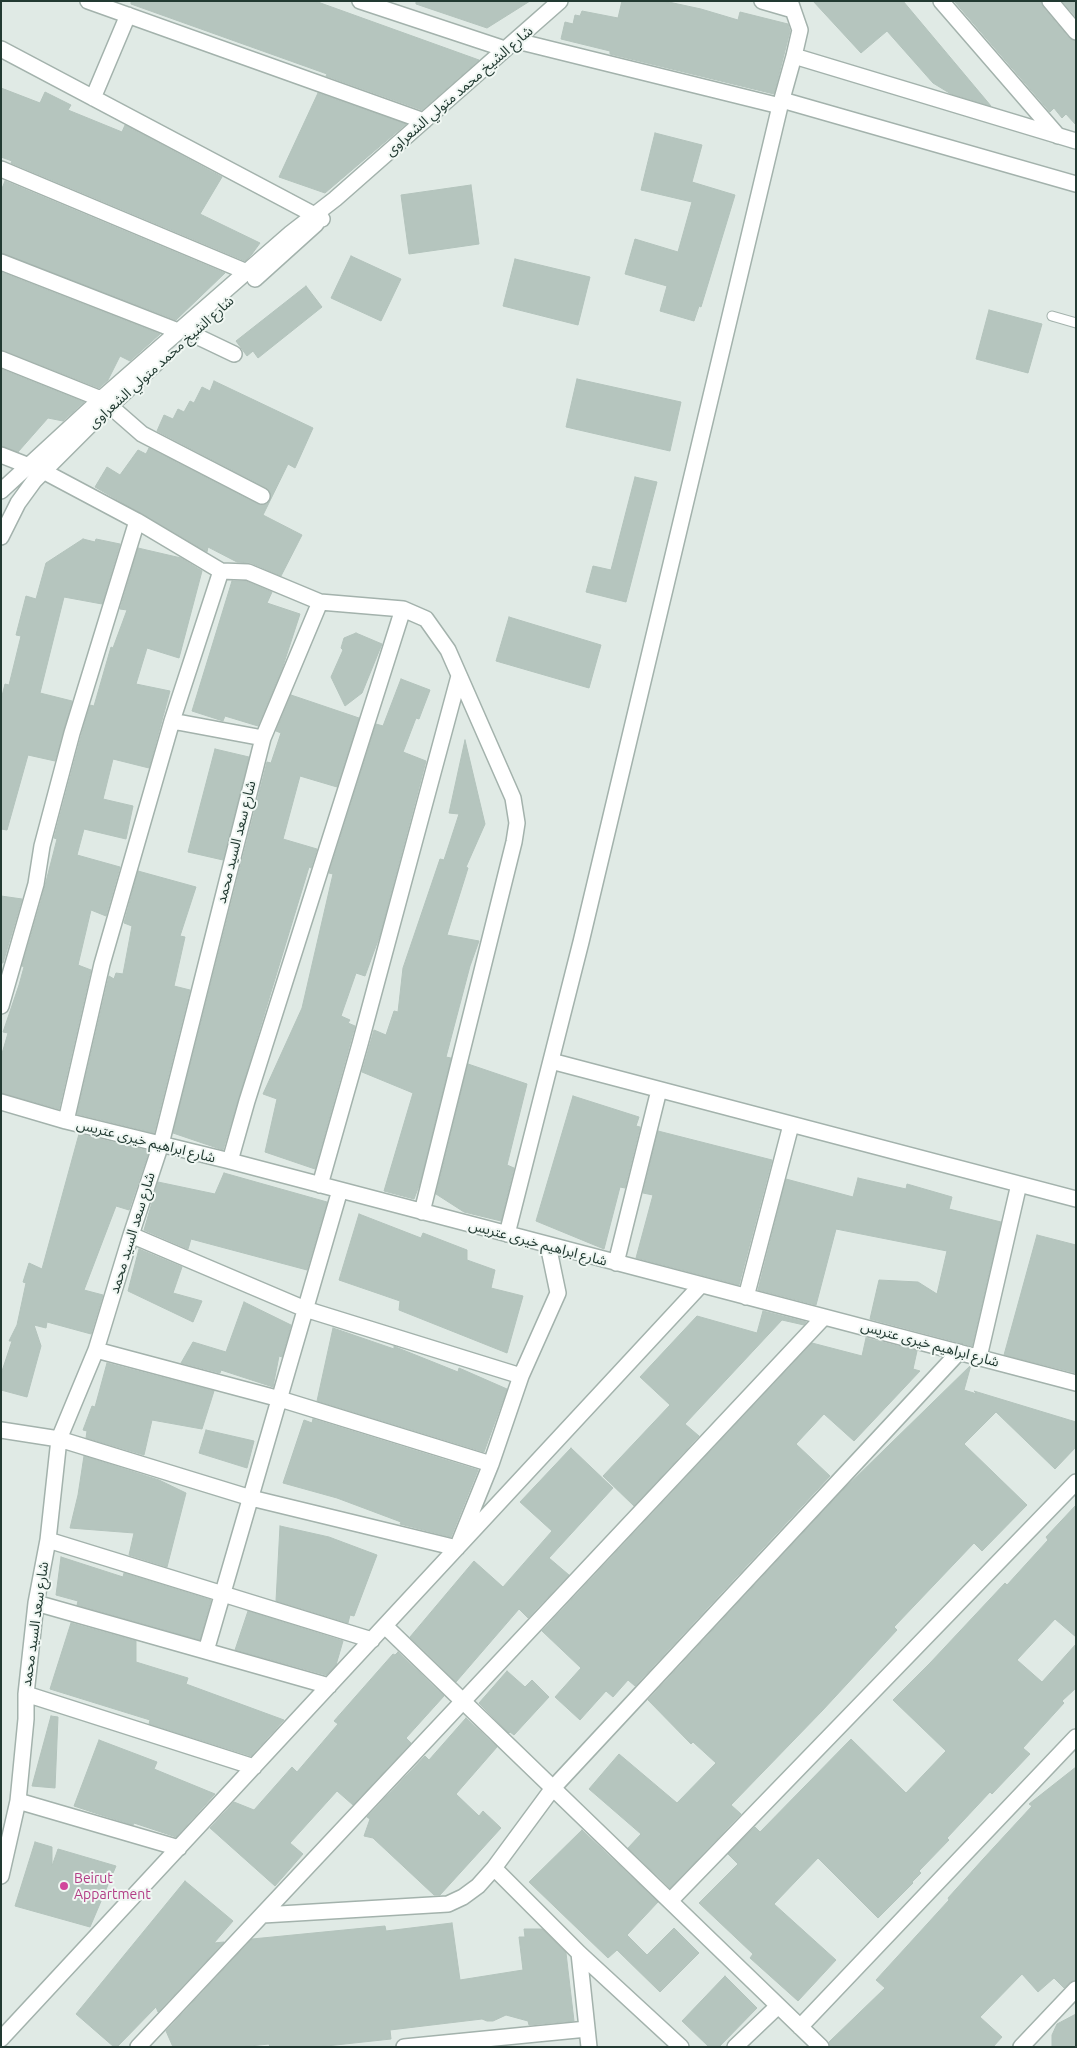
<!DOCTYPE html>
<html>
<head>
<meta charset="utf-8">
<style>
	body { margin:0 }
	#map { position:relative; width:1077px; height:2048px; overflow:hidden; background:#e0eae5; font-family:Ubuntu,sans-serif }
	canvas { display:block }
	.frame { position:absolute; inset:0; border:2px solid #223a32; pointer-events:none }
</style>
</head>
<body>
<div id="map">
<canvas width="1077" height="2048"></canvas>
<div class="frame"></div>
</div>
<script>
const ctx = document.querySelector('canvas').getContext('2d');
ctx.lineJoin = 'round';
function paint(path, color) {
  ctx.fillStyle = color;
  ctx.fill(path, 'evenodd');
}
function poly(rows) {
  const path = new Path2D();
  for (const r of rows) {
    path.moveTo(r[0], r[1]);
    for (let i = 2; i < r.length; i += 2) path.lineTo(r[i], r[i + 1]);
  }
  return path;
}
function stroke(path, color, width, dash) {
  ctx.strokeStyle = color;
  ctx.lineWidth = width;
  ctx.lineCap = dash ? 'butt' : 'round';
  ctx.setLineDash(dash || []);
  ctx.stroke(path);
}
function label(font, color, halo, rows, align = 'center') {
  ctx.font = font + ' Ubuntu,"Noto Sans Arabic",sans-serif';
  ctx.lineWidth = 4;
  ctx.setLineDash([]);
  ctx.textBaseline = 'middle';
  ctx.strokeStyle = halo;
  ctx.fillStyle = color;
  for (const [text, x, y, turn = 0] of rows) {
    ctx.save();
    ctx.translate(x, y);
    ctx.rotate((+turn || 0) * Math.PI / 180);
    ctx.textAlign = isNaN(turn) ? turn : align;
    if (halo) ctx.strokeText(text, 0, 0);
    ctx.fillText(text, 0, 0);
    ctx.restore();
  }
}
const building = poly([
	[131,1,315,1,479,60,422,110,326,76,327,74,131,4,131,1],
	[416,1,530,1,487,28,416,4,416,1],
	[622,1,664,1,701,9,738,20,740,12,788,24,790,31,774,94,610,54,610,51,561,39,565,22,573,24,575,15,580,16,582,11,618,18,622,1],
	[813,1,903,1,991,106,951,94,933,83,887,31,861,53,813,1],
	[954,1,1041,1,1043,7,1069,38,1076,41,1076,125,1066,114,1062,118,1054,108,1050,112,954,1],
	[1062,1,1076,1,1076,17,1062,1],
	[1,88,40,103,45,92,71,105,68,110,122,132,125,125,222,177,200,214,260,243,252,254,245,261,11,163,12,161,1,157,1,88],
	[318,93,406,124,325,193,279,177,318,93],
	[655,133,702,145,692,182,735,195,701,307,699,306,694,321,660,311,667,286,625,274,635,239,678,252,692,202,641,190,655,133],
	[5,181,225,273,176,320,1,253,1,191,5,181],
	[471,185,479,244,409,254,401,195,471,185],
	[351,256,401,279,381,321,331,298,351,256],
	[515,259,590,277,578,325,503,306,515,259],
	[1,272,160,334,130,361,120,356,108,380,99,388,1,350,1,272],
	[306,286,322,307,258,358,253,351,247,356,236,341,306,286],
	[989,310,1042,324,1028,373,976,359,989,310],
	[1,369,84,402,63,421,48,418,18,452,1,446,1,369],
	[577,379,681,402,670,451,566,427,577,379],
	[214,381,313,428,295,468,288,464,263,515,302,535,281,576,251,563,237,562,208,547,207,552,95,487,107,467,120,475,138,450,146,454,149,448,258,504,267,504,271,495,266,488,157,431,164,415,173,419,178,409,184,412,190,401,194,403,202,387,210,391,214,381],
	[635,477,657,482,626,602,586,592,593,566,611,570,635,477],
	[83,539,95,542,96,539,120,544,102,604,64,597,40,693,72,701,55,761,28,755,7,830,1,829,1,700,5,684,9,685,21,636,16,635,26,596,36,599,46,563,83,539],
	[138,548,181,558,202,571,179,658,147,648,136,684,170,691,149,768,113,759,103,799,133,806,126,839,84,829,77,855,120,867,106,916,91,910,78,965,91,970,59,1109,1,1093,1,1057,8,1033,3,1032,19,985,24,967,22,966,41,901,57,839,54,838,81,736,90,705,94,706,111,647,113,648,127,610,120,609,138,548],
	[232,581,246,581,272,592,267,603,300,614,282,669,258,726,225,716,223,721,192,711,232,581],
	[509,617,601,645,589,688,496,661,509,617],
	[356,633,382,644,362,693,345,706,331,677,343,650,341,648,344,638,356,633],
	[401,679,430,690,419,719,416,718,403,752,426,761,380,935,365,976,356,973,341,1016,350,1020,348,1023,355,1026,315,1169,265,1152,277,1099,263,1094,302,1008,333,874,329,873,376,724,383,726,401,679],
	[291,695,359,718,337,787,300,776,283,839,317,849,311,868,309,867,223,1150,173,1133,267,762,271,763,281,733,276,731,291,695],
	[465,740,485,824,466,867,468,868,447,935,479,941,470,966,446,1057,451,1058,420,1183,414,1199,384,1191,413,1093,362,1072,374,1030,386,1035,394,1011,398,1012,403,968,440,859,444,860,459,814,449,813,465,740],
	[215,749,249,757,223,860,188,852,215,749],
	[138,871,196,887,180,936,185,937,174,986,190,990,154,1133,77,1114,109,976,114,979,116,973,123,974,132,926,124,923,138,871],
	[1,896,22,899,3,963,1,963,1,896],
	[468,1064,527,1084,507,1165,514,1168,501,1221,464,1212,436,1194,468,1064],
	[573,1096,639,1117,636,1126,640,1127,625,1188,620,1187,604,1249,536,1221,573,1096],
	[658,1131,772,1160,739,1285,636,1258,653,1195,643,1193,658,1131],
	[79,1134,149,1151,129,1210,116,1206,84,1290,103,1295,91,1334,47,1322,46,1328,34,1325,41,1346,27,1397,1,1390,1,1374,12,1341,9,1341,17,1325,26,1283,23,1282,29,1263,42,1269,79,1134],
	[224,1173,327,1202,307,1270,191,1239,188,1249,144,1230,158,1182,215,1194,224,1173],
	[858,1178,906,1189,907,1184,952,1197,949,1209,1001,1222,972,1346,870,1319,879,1280,918,1282,937,1294,947,1251,836,1229,816,1305,758,1290,786,1179,853,1197,858,1178],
	[359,1214,421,1238,423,1233,467,1250,467,1260,495,1270,491,1288,523,1296,507,1353,399,1310,400,1301,339,1280,359,1214],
	[1037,1235,1076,1245,1076,1373,1004,1355,1037,1235],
	[139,1249,182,1267,173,1293,202,1301,193,1322,128,1291,139,1249],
	[244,1302,291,1325,282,1357,279,1356,273,1387,221,1370,220,1373,181,1363,193,1342,226,1352,244,1302],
	[763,1311,806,1322,804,1325,782,1320,685,1424,699,1436,634,1506,603,1476,670,1405,640,1377,697,1316,757,1333,763,1311],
	[333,1328,394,1349,394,1346,398,1348,458,1372,459,1368,507,1389,484,1452,317,1401,333,1328],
	[866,1338,917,1351,913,1369,920,1371,854,1441,824,1414,796,1444,830,1476,635,1686,628,1680,613,1697,606,1691,580,1720,555,1697,581,1668,542,1631,812,1343,862,1356,866,1338],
	[107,1363,214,1391,202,1429,152,1420,144,1455,86,1438,87,1431,83,1430,92,1406,95,1407,107,1363],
	[971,1365,964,1390,977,1394,974,1391,1076,1422,1076,1447,1055,1469,996,1412,964,1444,1027,1505,982,1551,974,1543,894,1627,897,1630,822,1711,731,1805,741,1814,670,1888,628,1848,641,1834,589,1789,619,1754,677,1803,716,1763,693,1742,691,1744,648,1700,844,1489,971,1365],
	[313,1419,478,1470,451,1537,400,1524,401,1522,337,1498,283,1483,304,1420,312,1423,313,1419],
	[206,1430,254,1441,247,1468,199,1453,206,1430],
	[571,1448,613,1488,549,1558,569,1575,528,1618,519,1609,456,1682,410,1637,474,1561,503,1587,552,1531,520,1502,571,1448],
	[84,1456,159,1480,186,1493,167,1567,129,1555,134,1533,70,1528,78,1495,84,1456],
	[1076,1505,1076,1637,1055,1619,1017,1660,1042,1682,1076,1644,1076,1688,1062,1701,1064,1703,1023,1748,1030,1754,992,1794,990,1792,947,1838,949,1840,919,1871,921,1873,912,1882,913,1883,878,1918,818,1858,774,1904,836,1960,798,2001,750,1958,753,1954,699,1903,738,1864,728,1854,755,1827,760,1832,851,1739,906,1793,946,1751,893,1700,930,1663,1005,1583,1007,1585,1048,1540,1046,1537,1076,1505],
	[280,1526,329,1537,377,1555,354,1616,350,1615,348,1623,276,1601,280,1526],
	[61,1557,123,1577,124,1573,211,1600,200,1640,77,1605,78,1601,56,1595,61,1557],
	[248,1611,343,1641,336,1665,326,1675,235,1650,248,1611],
	[71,1623,136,1641,136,1662,188,1678,186,1684,284,1720,251,1756,149,1724,150,1720,50,1689,71,1623],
	[398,1652,444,1696,406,1738,411,1743,353,1805,337,1791,290,1843,303,1854,275,1886,210,1828,234,1802,254,1810,292,1767,297,1772,338,1724,334,1721,393,1654,395,1655,398,1652],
	[507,1671,525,1687,532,1680,549,1697,514,1735,510,1732,509,1733,479,1703,507,1671],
	[51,1716,58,1717,55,1788,32,1786,51,1716],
	[466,1718,497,1747,456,1794,479,1816,483,1811,501,1828,440,1895,434,1895,373,1838,364,1836,370,1819,367,1817,425,1756,429,1760,466,1718],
	[99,1740,157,1762,154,1769,215,1794,176,1837,134,1823,133,1825,101,1815,74,1806,99,1740],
	[1076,1767,1076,1980,1070,1982,1064,1988,1054,1978,1038,1992,1022,1974,980,2017,1002,2037,993,2047,830,2047,829,2042,885,1988,876,1980,949,1900,948,1898,984,1858,1032,1806,1029,1804,1076,1767],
	[582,1830,658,1902,627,1935,647,1955,674,1928,699,1953,660,1992,617,1950,608,1958,529,1882,582,1830],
	[35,1842,52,1847,52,1866,58,1849,116,1866,90,1927,15,1906,35,1842],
	[185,1881,233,1921,214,1943,224,1942,158,2012,156,2007,117,2047,114,2047,76,2014,185,1881],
	[452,1923,460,1980,523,1970,519,1937,525,1937,524,1929,542,1929,566,1953,574,2021,529,2025,528,2021,506,2015,493,2021,487,2021,482,2019,390,2030,391,2039,317,2047,270,2047,269,2044,240,2047,173,2047,166,2031,252,1939,385,1926,386,1931,452,1923],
	[725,1976,757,2008,719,2047,709,2047,682,2021,725,1976],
	[1076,2014,1076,2047,1052,2047,1052,2035,1057,2024,1076,2014]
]);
const service = poly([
	[1052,316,1076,323]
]);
const minor = poly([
	[88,1,424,121],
	[360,1,505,49],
	[762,1,793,10],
	[941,1,1058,136],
	[1050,1,1076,32],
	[517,41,780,106],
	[1,49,322,219],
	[794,56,1076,141],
	[93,98,128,15],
	[782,100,1076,184],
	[1,169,254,275],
	[1,262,178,331],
	[255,279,316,224],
	[190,333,234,354],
	[1,359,101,399],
	[110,406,142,434,262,496],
	[1,455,29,466],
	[43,471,137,521,221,571,248,572,320,602,403,609,426,619,448,650,513,798,517,823,514,842,422,1212],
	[1,491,101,399,291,233,335,199,560,1],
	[1,537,18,503,34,481,96,419,163,357],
	[172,721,263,738],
	[1,1006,36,884,42,846,72,733,137,521],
	[551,1061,1076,1199],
	[1,1102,66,1121,230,1161,1076,1383],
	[66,1121,102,964,172,721,221,571],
	[230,1161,247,1101,403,609],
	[320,1185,360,1044,459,676],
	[507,1234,581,942,780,106,794,56,800,30,790,1],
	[131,1235,305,1309,521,1376],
	[616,1263,659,1090],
	[746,1297,791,1125],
	[96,1350,280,1399,491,1464],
	[979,1357,1019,1184],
	[1,1430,59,1439,251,1498,457,1548,491,1464,521,1376,558,1293,548,1245],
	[48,1540,372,1640],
	[36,1603,329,1686],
	[385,1626,821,2047],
	[206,1651,340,1190],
	[26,1694,254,1767],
	[18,1801,179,1848],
	[494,1868,579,1953,681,2047],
	[1,1876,18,1801,26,1719,26,1694,36,1603,48,1540,59,1439,96,1350,131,1235,161,1144,263,738,320,602],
	[670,1901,1076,1482],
	[263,1915,448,1904,463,1897,478,1886,494,1868,553,1788,959,1352],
	[579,1953,589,2047],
	[800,2027,1076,1737],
	[1,2039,701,1285],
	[138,2047,824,1317],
	[404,2047,587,2029],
	[735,2047,778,2006],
	[1021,2047,1076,1989]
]);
const markers = [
	[64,1886,5,"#d1479c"]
];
const streetNames = [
	["شارع الشيخ محمد متولي الشعراوى",459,91,-41],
	["شارع الشيخ محمد متولي الشعراوى",161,362,-42],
	["شارع سعد السيد محمد",236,842,-76],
	["شارع ابراهيم خيرى عتريس",146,1141,14],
	["شارع سعد السيد محمد",132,1233,-73],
	["شارع ابراهيم خيرى عتريس",538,1243,15],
	["شارع ابراهيم خيرى عتريس",930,1344,15],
	["شارع سعد السيد محمد",35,1624,-82]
];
const hotelNames = [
	["Beirut",74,1878],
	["Appartment",74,1894]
];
paint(building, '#b5c5be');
stroke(building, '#b3c3bc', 1);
stroke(service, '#a3b2ac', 11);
stroke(minor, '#a3b2ac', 18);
stroke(service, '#fff', 9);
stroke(minor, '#fff', 15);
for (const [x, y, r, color] of markers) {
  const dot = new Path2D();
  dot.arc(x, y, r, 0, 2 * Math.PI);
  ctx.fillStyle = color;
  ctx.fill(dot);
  stroke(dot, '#f0f7f3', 2);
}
label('14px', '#223a32', '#f0f7f3', streetNames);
label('14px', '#b23c85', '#f0f7f3', hotelNames, 'left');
</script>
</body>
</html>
